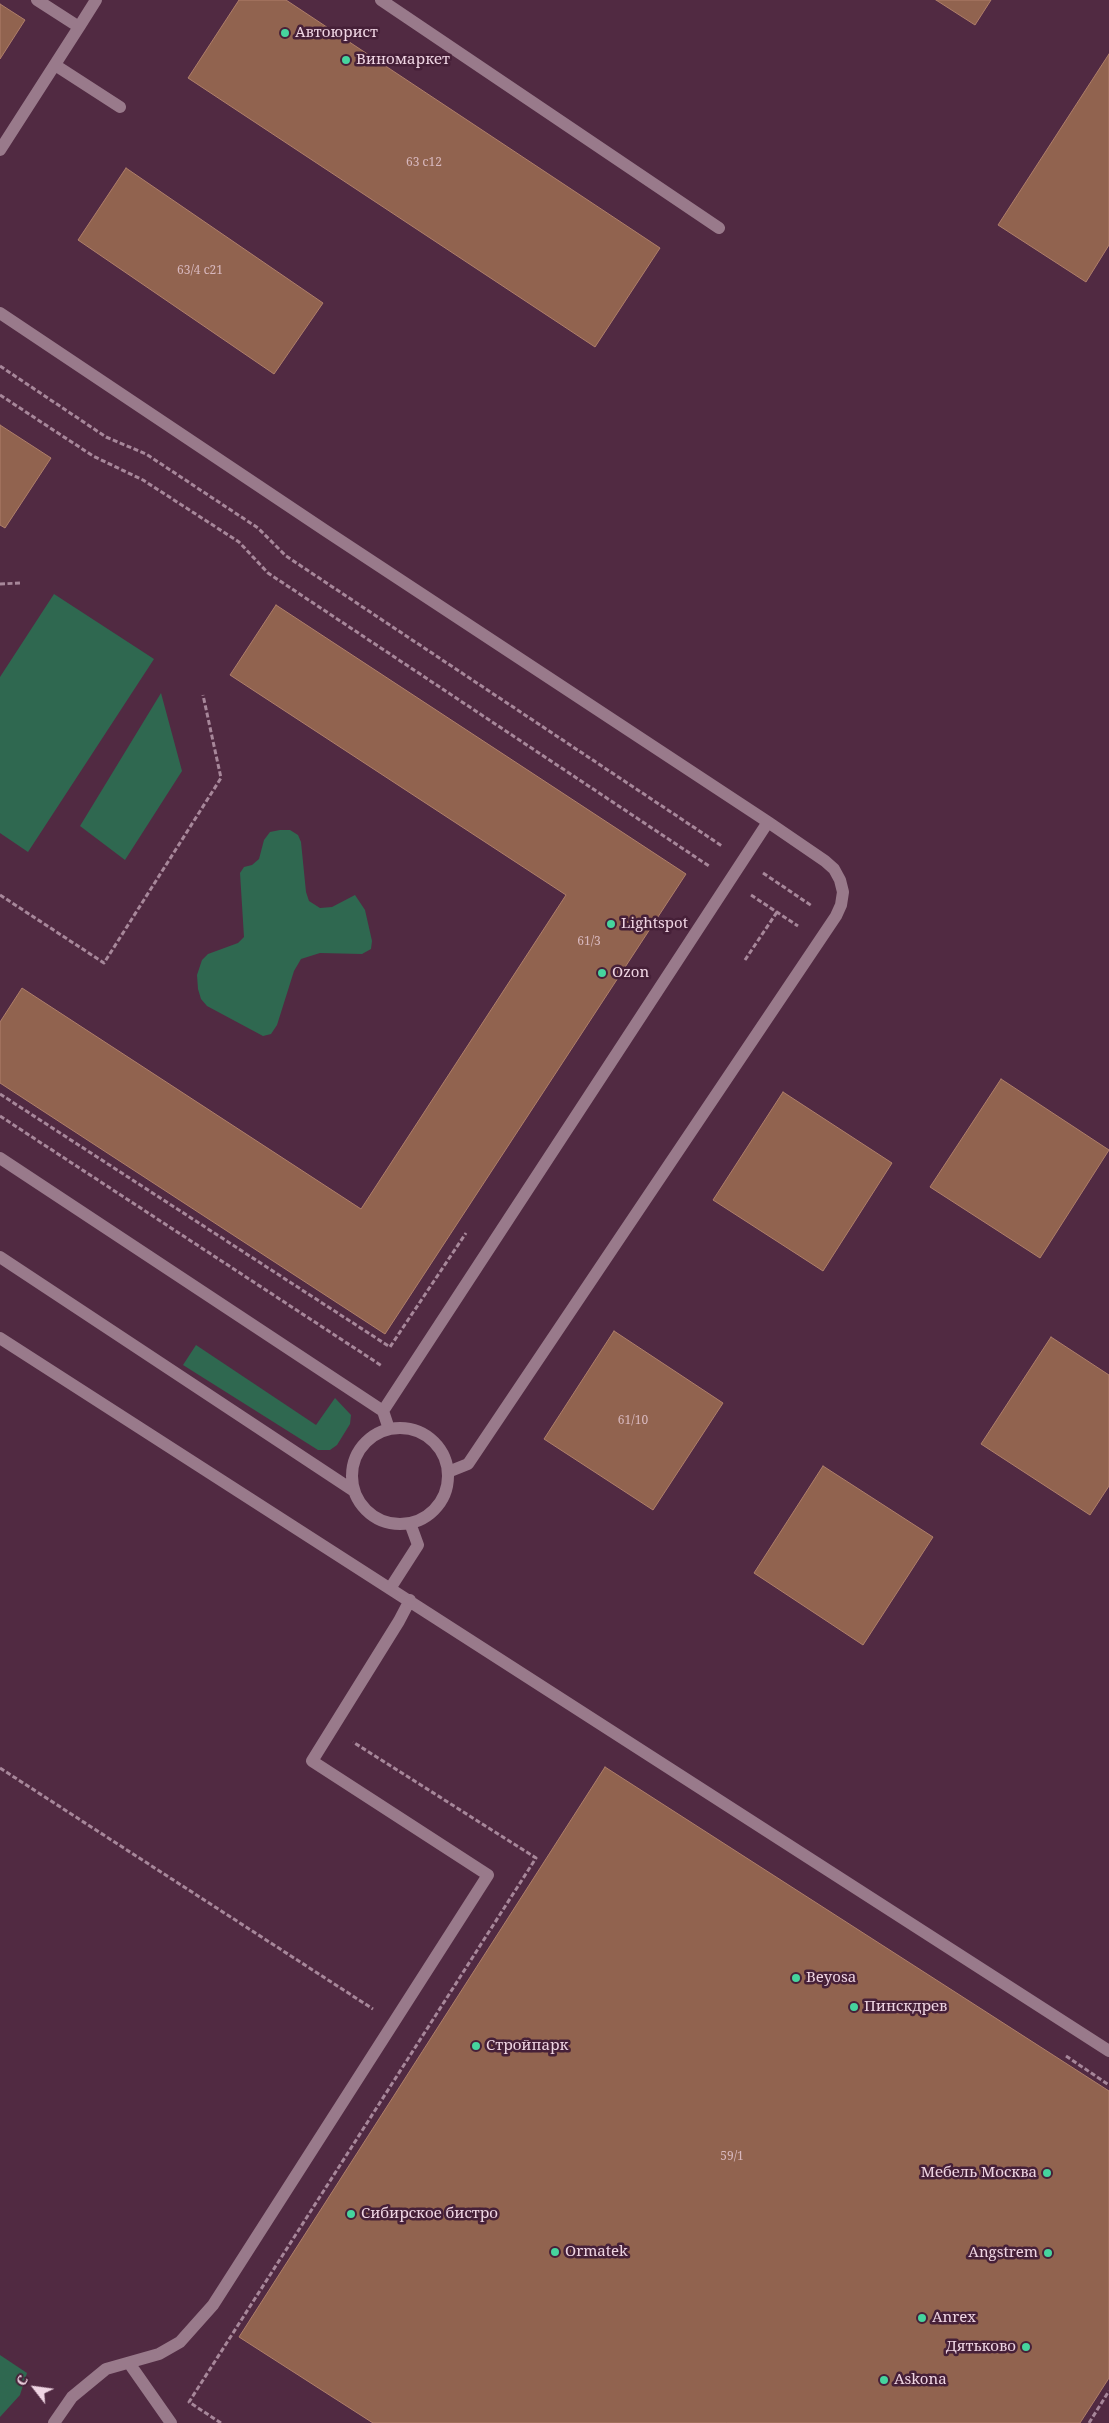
<!DOCTYPE html>
<html>
<head>
<meta charset="utf-8">
<style>
	body { margin:0 }
	#map { position:relative; width:1109px; height:2423px; overflow:hidden; background:#512a42; font-family:"Noto Serif",serif }
	canvas { display:block }
	.north { position:absolute; left:10px; top:2363px; width:50px; height:50px; -webkit-text-stroke:4px #462038; paint-order:stroke; rotate:300deg; font-size:14px; font-weight:700; line-height:20px; text-align:center; color:#efd5e3 }
	.north::after { content:''; display:block; margin:auto; width:18px; height:22px; background:#efd5e3; clip-path:polygon(50% 0,100% 100%,50% 72%,0 100%) }
</style>
</head>
<body>
<div id="map">
<canvas width="1109" height="2423"></canvas>
<div class="north">С</div>
</div>
<script>
const ctx = document.querySelector('canvas').getContext('2d');
ctx.lineJoin = 'round';
function paint(path, color) {
  ctx.fillStyle = color;
  ctx.fill(path, 'evenodd');
}
function poly(rows) {
  const path = new Path2D();
  for (const r of rows) {
    if (r.length === 3) {
      path.moveTo(r[0] + r[2], r[1]);
      path.arc(r[0], r[1], r[2], 0, 2 * Math.PI);
      continue;
    }
    path.moveTo(r[0], r[1]);
    for (let i = 2; i < r.length; i += 2) path.lineTo(r[i], r[i + 1]);
  }
  return path;
}
function stroke(path, color, width, dash) {
  ctx.strokeStyle = color;
  ctx.lineWidth = width;
  ctx.lineCap = dash ? 'butt' : 'round';
  ctx.setLineDash(dash || []);
  ctx.stroke(path);
}
function label(font, color, halo, rows, align = 'center') {
  ctx.font = font + ' "Noto Serif",serif';
  ctx.lineWidth = 5;
  ctx.setLineDash([]);
  ctx.textBaseline = 'middle';
  ctx.strokeStyle = halo;
  ctx.fillStyle = color;
  for (const [text, x, y, turn = 0] of rows) {
    ctx.save();
    ctx.translate(x, y);
    ctx.rotate((+turn || 0) * Math.PI / 180);
    ctx.textAlign = isNaN(turn) ? turn : align;
    if (halo) ctx.strokeText(text, 0, 0);
    ctx.fillText(text, 0, 0);
    ctx.restore();
  }
}
const green = poly([
	[54,594,154,659,28,852,0,833,0,677],
	[161,693,182,771,125,860,80,826],
	[280,830,290,830,298,835,301,842,306,892,309,901,320,908,332,907,355,895,365,910,372,941,371,949,362,954,320,953,301,959,294,971,277,1025,271,1034,263,1036,207,1006,201,999,198,989,197,975,202,960,208,954,238,943,244,937,240,873,244,867,252,865,259,859,264,840,270,832],
	[196,1345,316,1425,335,1398,351,1415,350,1424,337,1445,330,1450,318,1450,183,1365],
	[0,2355,27,2373,20,2395,0,2417]
]);
const building = poly([
	[239,0,286,0,660,248,595,347,188,78,239,0],
	[936,0,991,0,975,25,936,0],
	[0,4,25,20,0,59,0,4],
	[1109,54,1109,245,1086,282,998,225,1109,54],
	[126,168,323,303,274,374,78,240,126,168],
	[0,425,51,458,5,528,0,525,0,425],
	[276,605,686,874,385,1334,0,1083,0,1022,22,988,361,1209,566,895,230,675,276,605],
	[1001,1079,1109,1150,1040,1258,930,1187,1001,1079],
	[783,1092,892,1163,823,1271,713,1200,783,1092],
	[614,1331,723,1403,653,1510,544,1439,614,1331],
	[1051,1337,1109,1375,1109,1486,1090,1515,981,1444,1051,1337],
	[823,1466,933,1537,863,1645,754,1573,823,1466],
	[605,1767,1109,2091,1109,2378,1080,2423,373,2423,239,2337,605,1767]
]);
const path = poly([
	[0,366,106,437,146,454,258,528,286,556,722,846],
	[0,395,93,456,143,480,239,542,268,573,709,866],
	[0,584,20,583],
	[763,873,812,906],
	[0,895,104,963,221,778,203,695],
	[751,895,798,926],
	[745,960,777,912],
	[0,1094,390,1347,466,1233],
	[0,1116,382,1366],
	[0,1768,373,2009],
	[1066,2056,1109,2085],
	[221,2423,189,2402,536,1858,353,1742],
	[1089,2423,1109,2391]
]);
const minor = poly([
	[37,0,79,27,96,0],
	[381,0,719,228],
	[55,65,120,107],
	[0,150,79,27],
	[0,313,326,531,768,822,825,861,834,869,840,880,843,892,841,905,836,916,468,1464,448,1472],
	[0,1158,383,1411,389,1429],
	[0,1257,354,1491],
	[0,1338,1109,2051],
	[383,1411,768,822],
	[400,1476,48],
	[391,1587,418,1545,410,1523],
	[129,2363,171,2423],
	[54,2423,72,2397,106,2369,159,2354,180,2342,213,2305,488,1875,312,1761,399,1621,410,1600]
]);
const markers = [
	[285,33,5,"#46d49e"],
	[346,60,5,"#46d49e"],
	[611,924,5,"#46d49e"],
	[602,973,5,"#46d49e"],
	[796,1978,5,"#46d49e"],
	[854,2007,5,"#46d49e"],
	[476,2046,5,"#46d49e"],
	[1047,2173,5,"#46d49e"],
	[351,2214,5,"#46d49e"],
	[555,2252,5,"#46d49e"],
	[1048,2253,5,"#46d49e"],
	[922,2318,5,"#46d49e"],
	[1026,2347,5,"#46d49e"],
	[884,2380,5,"#46d49e"]
];
const numberNames = [
	["63 с12",424,163],
	["63/4 с21",200,271],
	["61/3",589,942],
	["61/10",633,1421],
	["59/1",732,2157]
];
const poiNames = [
	["Автоюрист",295,33],
	["Виномаркет",356,60],
	["Lightspot",621,924],
	["Ozon",612,973],
	["Beyosa",806,1978],
	["Пинскдрев",864,2007],
	["Стройпарк",486,2046],
	["Мебель Москва",1037,2173,"right"],
	["Сибирское бистро",361,2214],
	["Ormatek",565,2252],
	["Angstrem",1038,2253,"right"],
	["Anrex",932,2318],
	["Дятьково",1016,2347,"right"],
	["Askona",894,2380]
];
paint(green, '#2f6850');
paint(building, '#91634f');
stroke(building, '#af7f6a', 1);
stroke(path, '#a7879a', 3, [5, 2.5]);
stroke(minor, '#997a8b', 12);
for (const [x, y, r, color] of markers) {
  const dot = new Path2D();
  dot.arc(x, y, r, 0, 2 * Math.PI);
  ctx.fillStyle = color;
  ctx.fill(dot);
  stroke(dot, '#462038', 2);
}
label('12px', '#d8b8be', null, numberNames);
label('15px', '#efd5e3', '#462038', poiNames, 'left');
</script>
</body>
</html>
